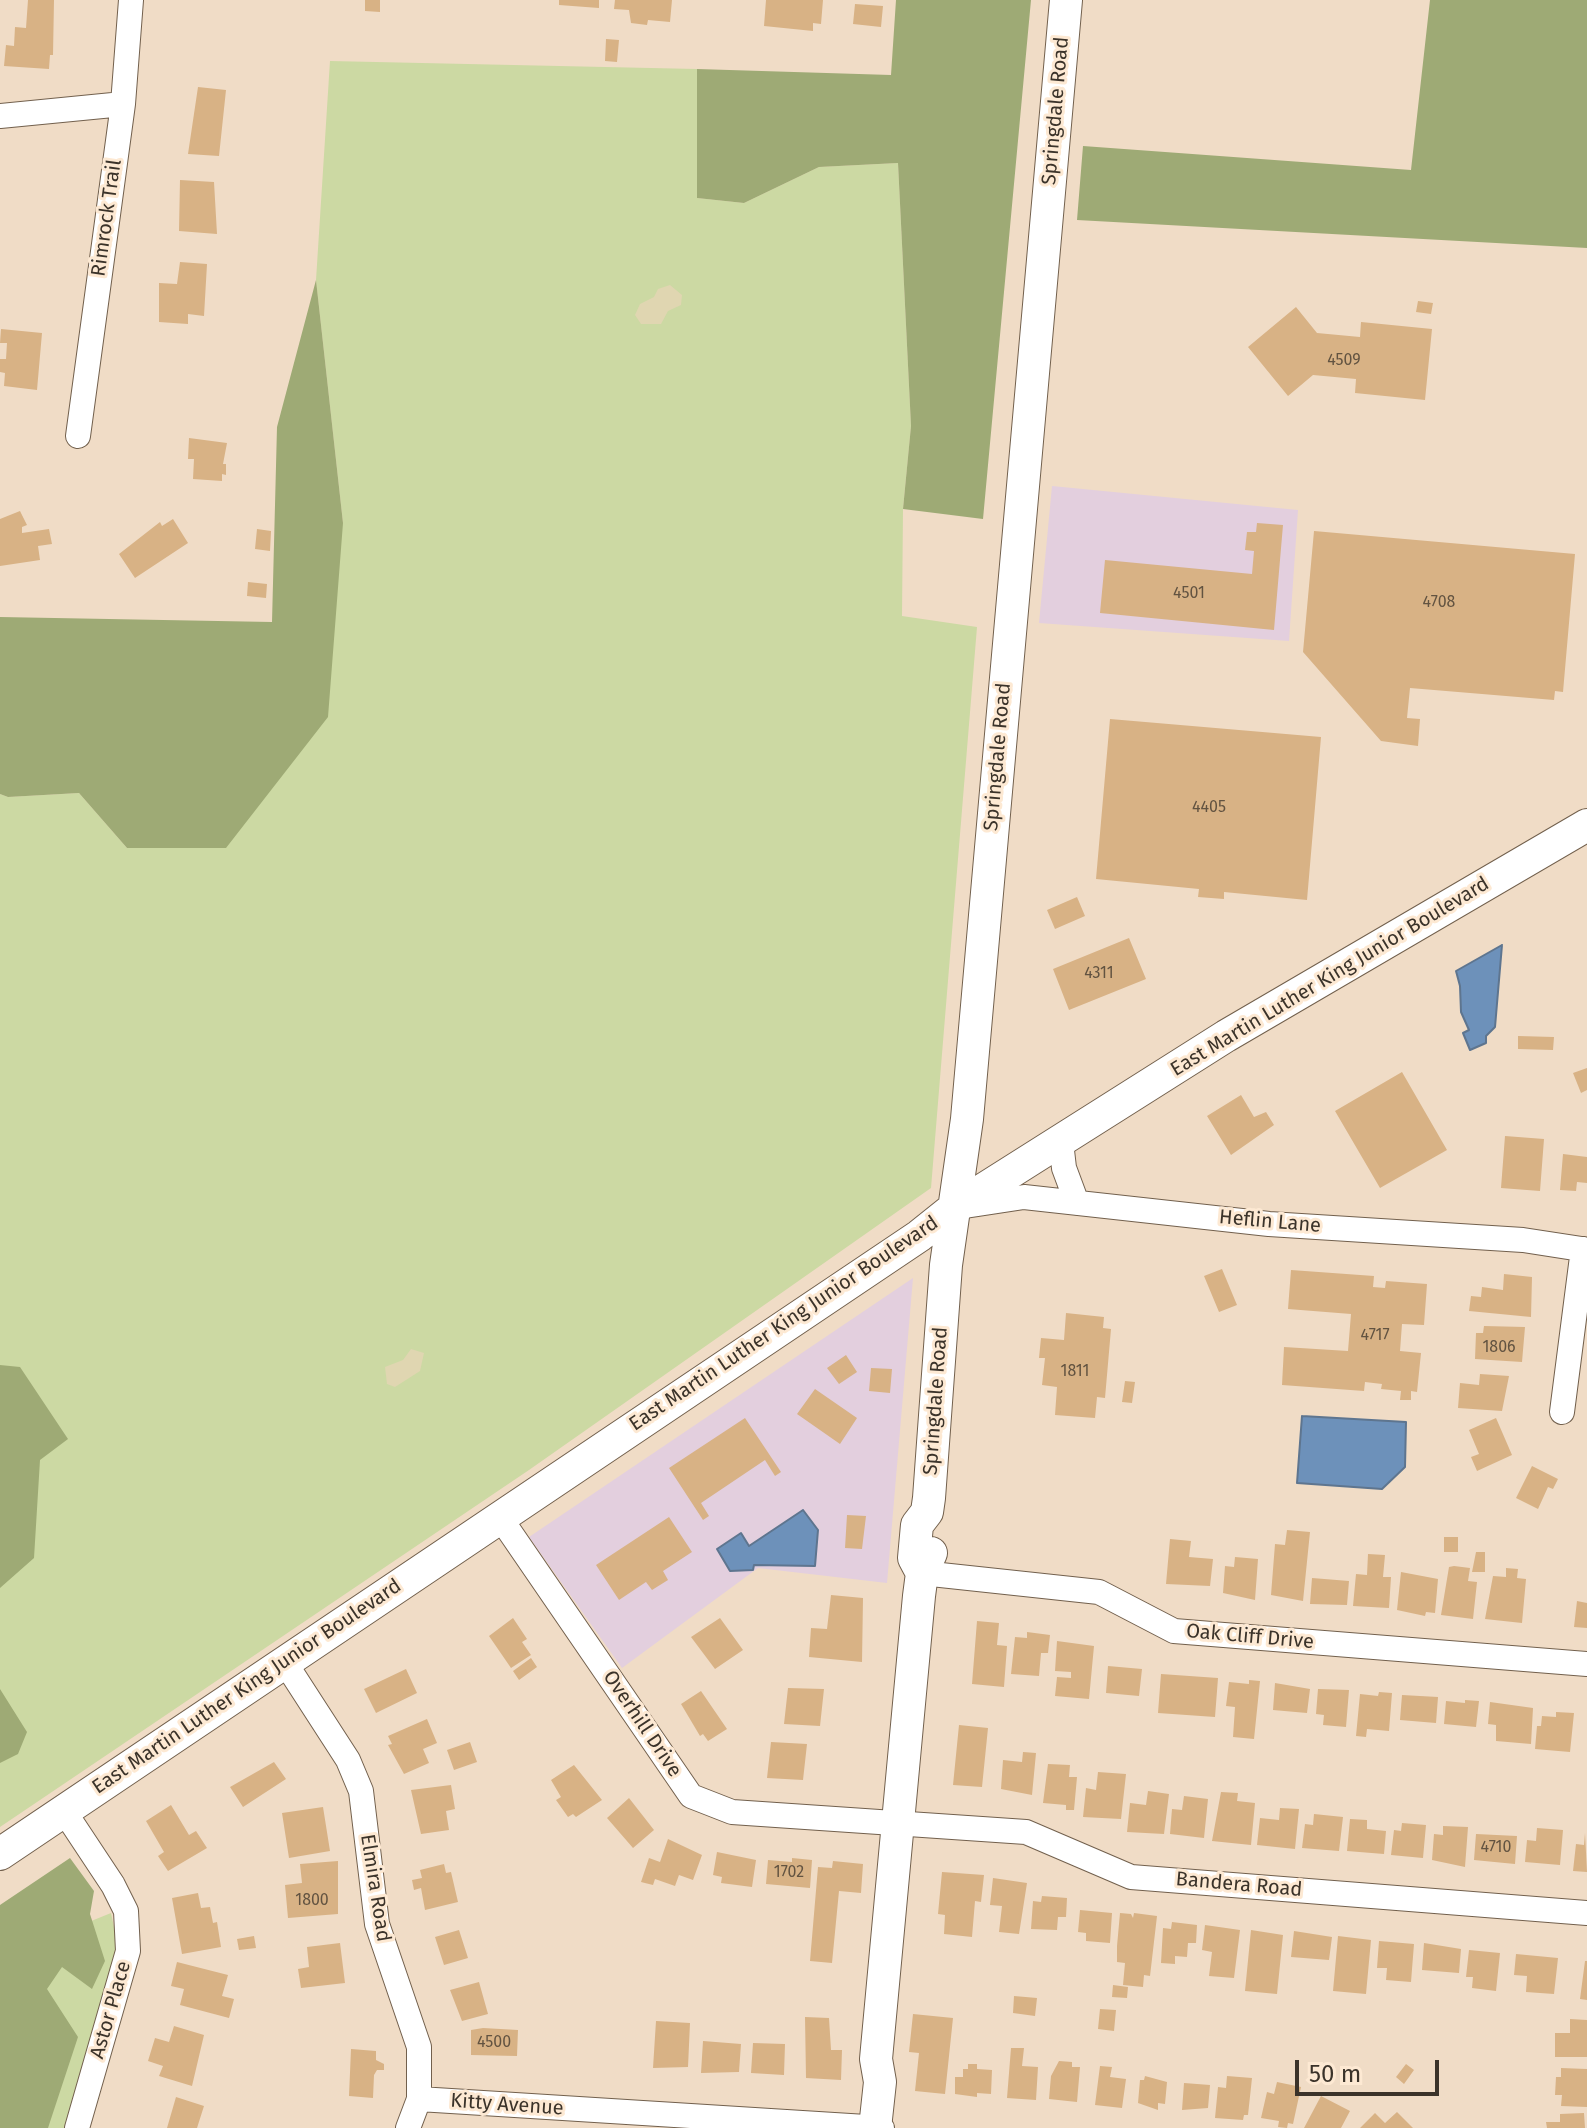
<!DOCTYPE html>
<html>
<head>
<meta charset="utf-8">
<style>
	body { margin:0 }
	#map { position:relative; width:1587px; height:2128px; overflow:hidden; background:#f0dcc6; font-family:"Fira Sans",sans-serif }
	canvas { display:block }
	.scale { position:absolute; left:1295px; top:2060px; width:144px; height:36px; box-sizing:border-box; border:4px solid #3b332a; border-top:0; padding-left:10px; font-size:24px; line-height:28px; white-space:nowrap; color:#3b332a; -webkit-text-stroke:6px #fde9d3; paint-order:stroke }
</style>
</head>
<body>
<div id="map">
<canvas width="1587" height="2128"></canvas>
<div class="scale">50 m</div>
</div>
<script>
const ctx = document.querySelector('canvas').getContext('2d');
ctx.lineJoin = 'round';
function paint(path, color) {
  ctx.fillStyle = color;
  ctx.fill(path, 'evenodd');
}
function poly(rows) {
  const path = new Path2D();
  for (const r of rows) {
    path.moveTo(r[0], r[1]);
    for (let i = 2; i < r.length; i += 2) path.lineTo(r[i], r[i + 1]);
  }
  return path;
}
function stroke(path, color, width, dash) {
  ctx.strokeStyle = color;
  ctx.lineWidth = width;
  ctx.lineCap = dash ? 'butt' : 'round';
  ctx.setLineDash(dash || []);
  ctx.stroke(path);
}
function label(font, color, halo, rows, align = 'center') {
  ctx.font = font + ' "Fira Sans",sans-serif';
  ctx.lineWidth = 6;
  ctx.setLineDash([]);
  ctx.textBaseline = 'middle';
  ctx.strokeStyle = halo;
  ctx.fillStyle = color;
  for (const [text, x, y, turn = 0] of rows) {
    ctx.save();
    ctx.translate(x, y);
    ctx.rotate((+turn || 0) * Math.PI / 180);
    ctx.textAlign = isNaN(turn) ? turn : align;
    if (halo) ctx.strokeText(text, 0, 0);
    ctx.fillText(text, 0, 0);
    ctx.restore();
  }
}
const commercial = poly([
	[1052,486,1298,510,1289,641,1039,623],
	[913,1278,887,1583,758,1568,622,1668,529,1537]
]);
const green = poly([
	[330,61,697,69,697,198,744,203,819,167,898,163,911,426,903,509,902,616,977,627,931,1188,529,1470,0,1827,0,794,8,797,79,793,127,848,343,523,316,280],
	[111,1913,117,1941,112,1971,65,2128,0,2128,0,1958]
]);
const forest = poly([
	[896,0,1031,0,983,519,903,509,911,426,898,163,819,167,744,203,697,198,697,69,891,75],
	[1430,0,1587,0,1587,248,1077,220,1083,146,1411,170],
	[316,280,343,523,328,717,226,848,127,848,79,793,8,797,0,794,0,617,272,622,277,427],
	[0,1365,20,1367,68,1439,40,1460,34,1558,0,1588],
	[0,1689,27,1732,18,1754,0,1763],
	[70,1858,94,1891,90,1914,105,1961,92,1989,62,1967,47,1989,78,2037,48,2128,0,2128,0,1905]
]);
const sand = poly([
	[670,285,682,295,681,305,668,311,661,324,641,324,635,315,640,304,654,297,658,289],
	[411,1349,424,1353,420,1371,395,1387,387,1384,385,1367,403,1360]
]);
const water = poly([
	[1502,945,1495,1027,1486,1036,1486,1043,1470,1050,1463,1033,1469,1030,1461,1012,1460,986,1456,971,1502,945],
	[1302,1416,1406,1422,1405,1467,1382,1489,1297,1483,1302,1416],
	[803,1510,818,1530,815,1566,754,1565,753,1570,730,1571,717,1549,741,1533,749,1546,803,1510]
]);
const building = poly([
	[28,0,54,0,53,55,50,55,49,69,4,66,6,45,14,46,15,27,26,28],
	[365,0,380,0,380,12,365,11],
	[559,0,599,0,599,8,559,5],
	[615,0,672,0,670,22,648,20,647,25,631,23,629,10,614,9],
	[766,0,823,0,821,24,813,23,813,31,764,26],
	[855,4,883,6,881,27,853,24],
	[606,39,619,40,617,62,605,61],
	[198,87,226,90,219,156,188,154],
	[180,180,214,182,217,234,179,231],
	[180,262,207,264,204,316,188,314,188,324,159,322,159,283,177,284],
	[1418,301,1433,303,1431,314,1416,312],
	[1296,307,1317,333,1360,337,1361,322,1432,329,1425,400,1355,393,1356,379,1313,375,1288,396,1248,347],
	[1,329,42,333,37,390,4,386,5,373,0,372,0,359,6,359,7,343,0,343],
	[189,438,227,443,223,464,226,464,226,475,222,474,222,481,193,479,194,459,188,459],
	[20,511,27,525,22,527,22,533,49,529,52,544,38,546,40,560,0,566,0,519],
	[173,519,188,543,135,578,119,554,160,522,162,526],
	[1257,523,1283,525,1274,630,1100,613,1105,560,1252,574,1254,551,1245,550,1247,532,1256,532],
	[257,529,271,531,270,551,255,549],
	[1314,531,1575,554,1563,692,1555,691,1554,700,1410,688,1407,718,1420,719,1418,746,1381,741,1303,652],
	[248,582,267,584,266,598,247,596],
	[1110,719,1321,737,1307,900,1224,892,1224,899,1198,897,1199,889,1096,879],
	[1077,897,1085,916,1055,929,1047,910],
	[1129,938,1146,979,1069,1010,1053,969],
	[1518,1036,1554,1037,1553,1050,1518,1049],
	[1587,1068,1587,1090,1581,1093,1573,1073],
	[1402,1072,1447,1150,1380,1188,1335,1111],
	[1241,1095,1254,1117,1266,1112,1274,1125,1231,1155,1207,1116],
	[1505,1136,1544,1139,1540,1191,1501,1188],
	[1563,1154,1587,1157,1587,1183,1577,1182,1576,1191,1560,1190],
	[1222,1269,1237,1305,1219,1312,1204,1276],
	[1291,1270,1374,1276,1373,1287,1385,1288,1386,1281,1427,1284,1424,1325,1402,1324,1400,1351,1421,1353,1417,1392,1411,1391,1411,1400,1400,1400,1401,1391,1381,1389,1382,1384,1365,1382,1364,1391,1282,1385,1284,1347,1348,1351,1351,1314,1288,1309],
	[1504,1274,1532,1277,1531,1317,1469,1311,1471,1296,1481,1297,1482,1287,1503,1290],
	[1066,1313,1104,1317,1103,1328,1111,1329,1105,1398,1097,1397,1095,1418,1055,1415,1057,1387,1042,1385,1045,1358,1039,1358,1041,1338,1064,1340],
	[1484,1326,1525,1327,1522,1362,1475,1359,1476,1333,1483,1333],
	[846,1355,857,1372,839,1384,827,1368],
	[871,1368,892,1369,890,1393,869,1391],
	[1480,1374,1509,1376,1502,1411,1458,1408,1460,1383,1479,1385],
	[1125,1381,1135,1382,1132,1403,1122,1402],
	[815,1389,857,1418,840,1444,797,1414],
	[745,1418,781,1472,775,1476,765,1460,701,1503,709,1516,703,1520,669,1468],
	[1496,1418,1512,1455,1477,1471,1471,1457,1479,1454,1469,1430],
	[1532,1466,1558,1479,1553,1489,1548,1487,1538,1509,1516,1498],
	[847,1515,866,1516,862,1549,845,1548],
	[669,1517,692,1552,663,1571,668,1580,652,1590,646,1582,619,1600,596,1565],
	[1287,1530,1310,1532,1303,1601,1271,1595,1275,1544,1285,1545],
	[1444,1537,1458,1537,1458,1552,1444,1552],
	[1170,1539,1191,1541,1189,1557,1213,1559,1210,1586,1166,1584],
	[1476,1552,1485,1552,1485,1572,1472,1572],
	[1368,1554,1385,1555,1383,1577,1391,1577,1389,1608,1353,1606,1356,1574,1367,1575],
	[1235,1557,1258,1559,1255,1600,1223,1593,1225,1566,1234,1567],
	[1454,1566,1470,1568,1468,1581,1477,1582,1473,1619,1441,1615,1449,1567],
	[1506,1568,1518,1569,1517,1578,1526,1579,1522,1623,1485,1619,1493,1576,1506,1577],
	[1401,1572,1438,1579,1435,1613,1426,1612,1425,1616,1397,1610],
	[1312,1578,1349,1581,1347,1605,1310,1604],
	[831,1595,863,1598,862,1662,809,1657,811,1628,827,1629],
	[1577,1601,1587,1603,1587,1628,1574,1627],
	[513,1618,527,1639,522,1642,531,1655,511,1668,489,1636],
	[720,1618,743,1650,715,1669,691,1637],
	[977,1621,999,1623,997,1645,1007,1646,1004,1687,972,1684],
	[1027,1632,1050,1635,1048,1653,1041,1653,1039,1676,1011,1674,1015,1637,1027,1638],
	[1057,1641,1094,1646,1089,1699,1055,1696,1057,1677,1071,1678,1071,1672,1055,1671],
	[531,1658,537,1667,519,1680,513,1671],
	[1108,1666,1142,1669,1139,1696,1106,1693],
	[406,1669,417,1693,376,1713,364,1689],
	[1161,1674,1218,1678,1215,1717,1158,1713],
	[1249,1680,1260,1681,1254,1739,1233,1737,1235,1707,1226,1706,1229,1682,1249,1684],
	[1275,1683,1310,1689,1307,1713,1273,1710],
	[788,1688,824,1689,820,1726,784,1724],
	[1318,1689,1349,1690,1346,1727,1323,1725,1324,1715,1316,1714],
	[701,1691,727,1729,708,1741,703,1734,700,1736,681,1704],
	[1379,1692,1392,1693,1389,1731,1367,1729,1366,1737,1356,1736,1360,1694,1378,1696],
	[1402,1695,1438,1697,1436,1723,1400,1720],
	[1465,1700,1479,1701,1476,1727,1444,1724,1446,1701,1465,1703],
	[1490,1702,1533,1708,1531,1744,1496,1741,1496,1725,1488,1724],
	[1556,1712,1574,1713,1570,1752,1535,1749,1537,1726,1541,1726,1542,1716,1556,1717],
	[427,1719,437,1743,423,1749,429,1763,404,1774,388,1745,392,1744,388,1736],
	[959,1725,988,1728,982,1787,953,1785],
	[470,1742,477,1762,454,1770,447,1750],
	[771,1742,807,1744,803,1780,767,1778],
	[1023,1752,1036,1753,1032,1795,1001,1789,1003,1760,1022,1762],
	[274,1762,286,1779,243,1807,230,1787],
	[1048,1764,1070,1765,1069,1777,1077,1777,1074,1810,1066,1810,1066,1805,1043,1803],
	[574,1765,602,1800,576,1817,573,1814,568,1817,556,1800,561,1797,551,1780],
	[1098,1772,1126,1774,1121,1819,1083,1817,1086,1788,1096,1790],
	[451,1785,455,1809,446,1811,449,1830,421,1834,411,1790],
	[1148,1791,1169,1794,1164,1834,1127,1832,1130,1803,1146,1805],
	[1221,1792,1238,1793,1237,1801,1255,1803,1251,1845,1212,1841],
	[1184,1796,1208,1799,1204,1838,1170,1834,1172,1809,1182,1810],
	[629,1798,654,1830,633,1848,607,1818],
	[171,1805,189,1835,196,1831,207,1848,168,1871,158,1856,164,1852,146,1821],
	[323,1807,330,1851,289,1858,282,1813],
	[1280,1808,1299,1809,1295,1849,1257,1845,1260,1818,1279,1820],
	[1314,1814,1343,1817,1339,1851,1302,1848,1305,1824,1313,1825],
	[1350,1819,1367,1820,1367,1829,1386,1831,1384,1854,1347,1851],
	[1402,1823,1426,1825,1423,1858,1391,1855,1394,1830,1401,1831],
	[1443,1826,1468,1827,1465,1867,1432,1860,1434,1834,1443,1835],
	[1537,1828,1563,1830,1560,1865,1525,1862,1527,1840,1536,1841],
	[1585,1833,1587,1872,1573,1871,1576,1844,1584,1845],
	[1476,1834,1517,1836,1515,1864,1474,1860],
	[668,1839,702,1855,693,1880,679,1875,675,1886,655,1879,653,1885,641,1882,649,1858,660,1862],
	[717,1852,756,1860,752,1887,721,1883,722,1877,713,1875],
	[792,1858,812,1860,810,1888,766,1884,768,1860,792,1862],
	[338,1861,338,1914,288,1918,285,1885,302,1883,300,1864],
	[833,1861,863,1864,861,1893,839,1891,832,1963,810,1961,818,1867,832,1868],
	[444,1864,446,1873,451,1872,458,1902,425,1910,421,1888,414,1890,412,1880,422,1878,420,1870],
	[942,1872,984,1875,981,1902,975,1901,972,1937,944,1934,945,1915,938,1914],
	[993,1878,1027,1883,1019,1934,999,1932,1002,1906,990,1905],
	[198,1893,201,1908,210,1907,213,1923,217,1922,221,1947,182,1954,172,1898],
	[1042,1896,1067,1898,1066,1917,1058,1917,1057,1930,1031,1929,1033,1901,1041,1902],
	[1080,1910,1112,1913,1110,1943,1086,1941,1086,1933,1078,1932],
	[1120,1913,1131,1914,1133,1918,1134,1913,1157,1916,1150,1976,1144,1975,1143,1987,1123,1985,1125,1963,1117,1962,1117,1946],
	[1172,1922,1197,1925,1196,1943,1188,1943,1187,1957,1175,1956,1175,1964,1161,1963,1163,1928,1171,1929],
	[1205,1925,1240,1930,1234,1978,1209,1976,1212,1952,1202,1950],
	[459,1930,468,1958,444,1965,435,1937],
	[1251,1930,1283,1935,1277,1994,1245,1991],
	[1294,1931,1332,1937,1329,1960,1291,1957],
	[254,1936,256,1948,239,1950,237,1939],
	[1338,1936,1371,1940,1366,1994,1333,1991],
	[1379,1941,1414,1944,1411,1982,1386,1980,1387,1968,1377,1968],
	[340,1943,345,1983,301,1988,298,1969,309,1967,307,1947],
	[1424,1943,1461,1949,1459,1973,1422,1970],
	[1469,1950,1500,1953,1496,1991,1472,1988,1473,1977,1466,1977],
	[1516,1954,1558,1958,1554,1994,1526,1992,1527,1976,1514,1975],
	[1585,1961,1587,1961,1587,2000,1580,1999],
	[177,1962,228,1975,222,1996,234,1999,229,2018,180,2005,184,1989,171,1986],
	[479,1982,488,2014,462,2021,450,1990],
	[1113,1985,1128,1987,1127,1998,1112,1997],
	[1014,1996,1037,1998,1035,2016,1013,2013],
	[1100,2009,1116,2010,1114,2031,1098,2029],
	[913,2014,953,2018,945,2094,915,2091,919,2053,909,2052],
	[805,2017,829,2018,831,2050,842,2050,841,2080,806,2078],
	[1570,2019,1587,2020,1587,2057,1555,2057,1555,2033,1570,2033],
	[656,2021,690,2023,688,2067,653,2068],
	[174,2026,204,2035,192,2086,159,2076,163,2066,148,2061,155,2038,169,2042],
	[483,2028,518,2030,517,2056,471,2055,471,2030],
	[703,2041,741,2044,739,2072,701,2073],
	[753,2043,785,2044,784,2075,751,2073],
	[1011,2048,1024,2048,1022,2066,1038,2067,1036,2100,1007,2098],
	[351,2049,376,2051,376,2060,384,2064,384,2070,377,2070,374,2075,373,2098,349,2096],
	[1059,2061,1072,2062,1072,2067,1080,2067,1077,2102,1049,2099,1051,2076],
	[968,2064,977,2064,977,2069,992,2070,991,2094,977,2093,977,2097,955,2094,955,2077,963,2077,963,2069,968,2069],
	[1406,2064,1414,2070,1404,2084,1396,2077],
	[1100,2066,1112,2067,1110,2077,1126,2079,1122,2108,1095,2105],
	[1561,2068,1587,2069,1587,2107,1561,2106,1562,2095,1555,2095,1556,2077,1561,2077],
	[1145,2076,1167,2082,1165,2104,1158,2103,1158,2110,1138,2103,1140,2080,1144,2080],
	[1227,2076,1252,2078,1248,2115,1244,2115,1243,2120,1215,2118,1218,2087,1226,2088],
	[1277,2082,1301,2087,1293,2124,1288,2123,1287,2128,1278,2127,1279,2121,1261,2118,1267,2092,1274,2094],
	[1184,2083,1210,2085,1208,2108,1182,2110],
	[1321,2096,1350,2111,1341,2128,1304,2128],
	[176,2097,204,2106,197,2128,167,2128],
	[1397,2112,1413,2128,1360,2128,1375,2113,1385,2123],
	[1584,2113,1585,2128,1547,2128,1546,2122,1560,2122,1560,2114]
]);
const minor = poly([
	[0,116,123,104],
	[78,436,123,104,131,0],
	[1061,1142,1064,1168,1077,1203],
	[965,1206,1024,1197,1269,1224,1523,1240,1587,1250],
	[1562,1412,1583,1249],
	[499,1516,691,1796,732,1812,1026,1832,1131,1877,1587,1913],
	[922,1573,1099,1592,1174,1631,1587,1664],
	[284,1661,348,1760,361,1791,377,1924,419,2047,419,2099,408,2128],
	[64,1811,113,1885,126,1911,128,1951,77,2128],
	[419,2099,882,2128]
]);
const major = poly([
	[922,1573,914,1558,917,1525,927,1512,929,1498,946,1265,967,1119,1066,0],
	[0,1854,919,1236,954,1208,1226,1036,1587,825],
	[875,2128,880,2082,876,2059,919,1596,922,1573,931,1553]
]);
const numberNames = [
	["4509",1344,361],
	["4501",1189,594],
	["4708",1439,603],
	["4405",1209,808],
	["4311",1099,974],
	["4717",1375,1336],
	["1806",1499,1348],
	["1811",1075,1372],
	["4710",1496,1848],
	["1702",789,1873],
	["1800",312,1901],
	["4500",494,2043]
];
const streetNames = [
	["Springdale Road",1056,111,-85],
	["Rimrock Trail",107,218,-82],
	["Springdale Road",998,757,-85],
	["East Martin Luther King Junior Boulevard",1330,977,-31],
	["Heflin Lane",1270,1222,5],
	["East Martin Luther King Junior Boulevard",784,1324,-34],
	["Springdale Road",936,1401,-86],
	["Oak Cliff Drive",1250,1637,5],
	["East Martin Luther King Junior Boulevard",247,1687,-34],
	["Overhill Drive",642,1724,56],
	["Bandera Road",1239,1885,5],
	["Elmira Road",375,1888,81],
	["Astor Place",111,2010,-74],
	["Kitty Avenue",507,2105,4]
];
paint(commercial, '#e3cfde');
paint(green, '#ccd9a3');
paint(forest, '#9eaa75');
paint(sand, '#e0d6b1');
paint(water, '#6d91ba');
stroke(water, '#5e758f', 2);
paint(building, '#d8b285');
stroke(minor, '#72604d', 26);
stroke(major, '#72604d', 34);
stroke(minor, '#fff', 24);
stroke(major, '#fff', 32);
label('16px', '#625341', null, numberNames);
label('20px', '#3b332a', '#fde9d3', streetNames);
</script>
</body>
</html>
